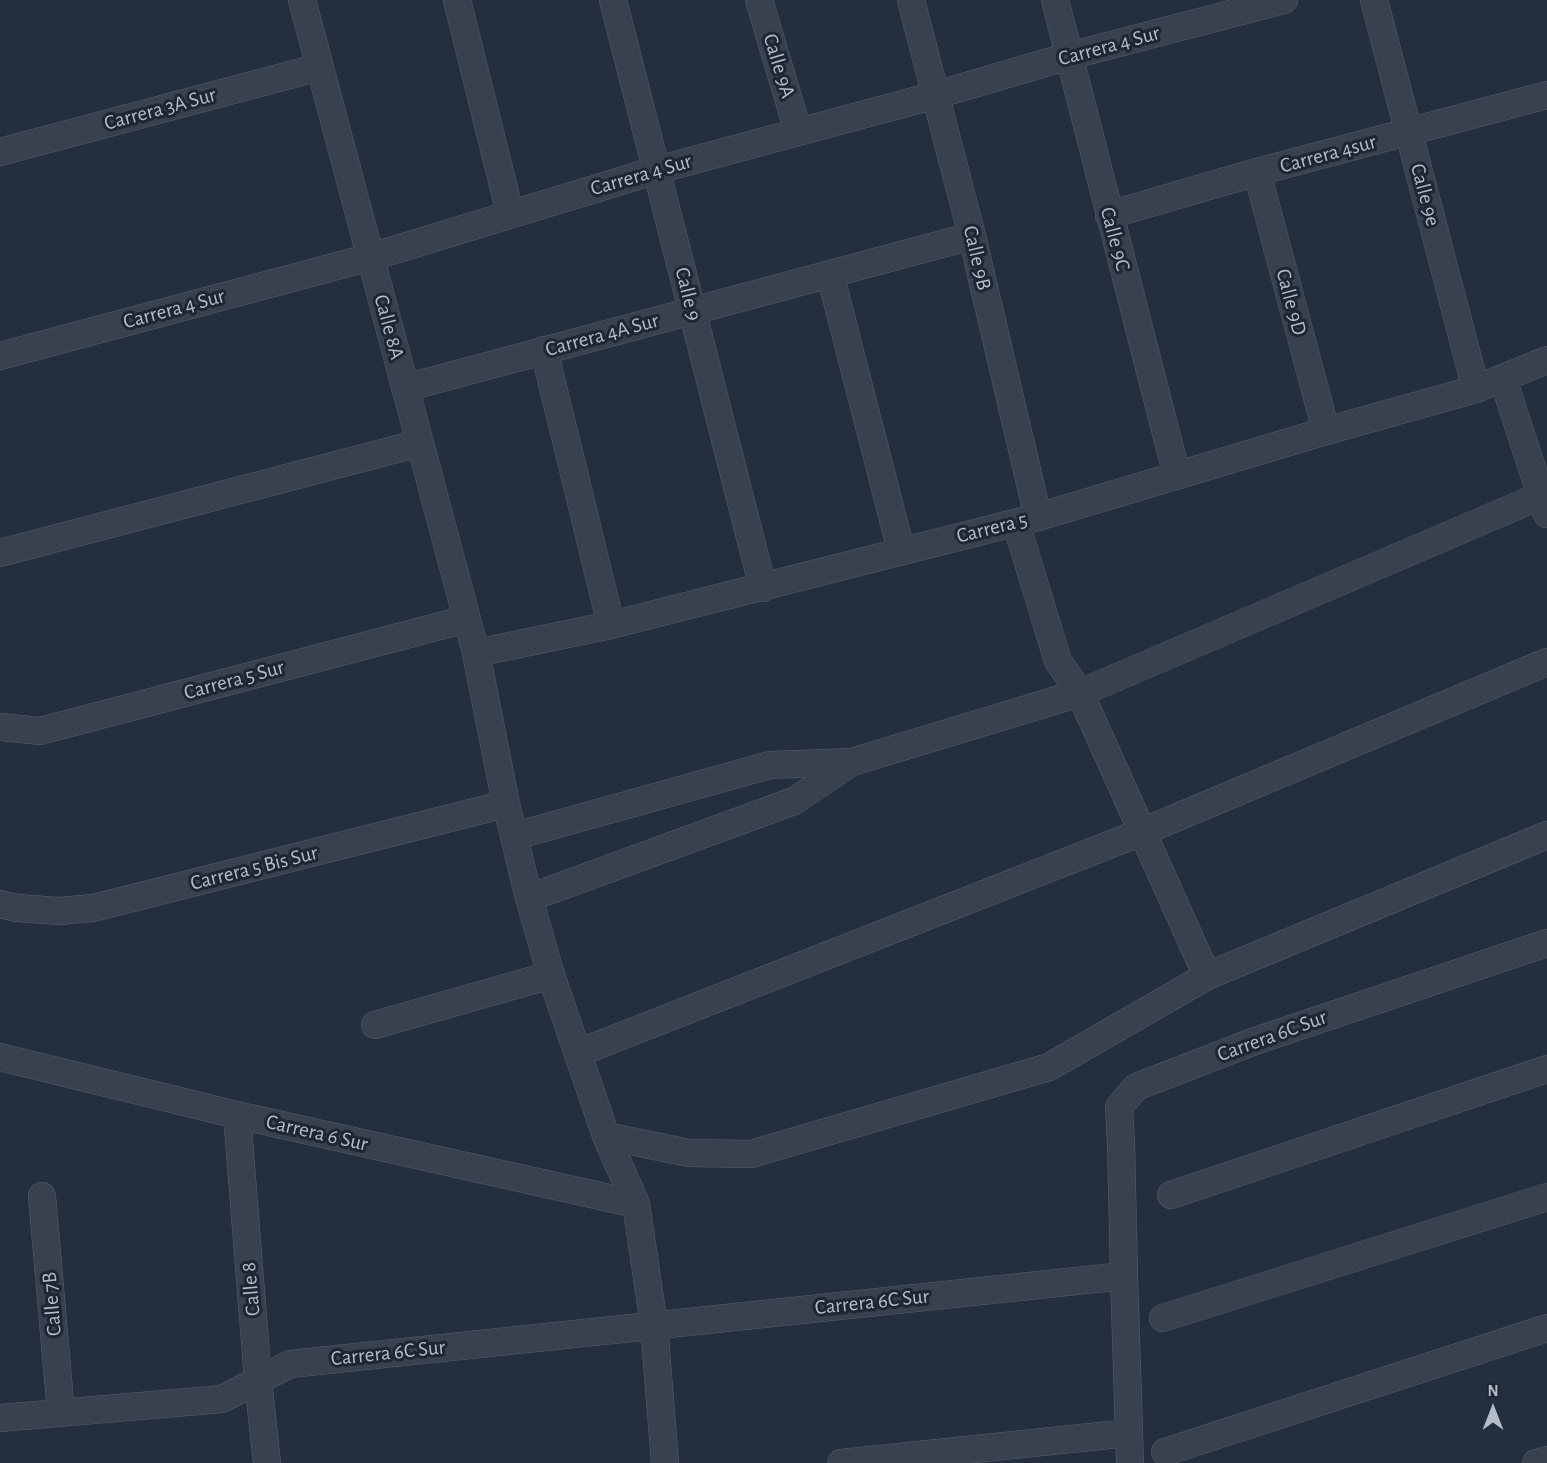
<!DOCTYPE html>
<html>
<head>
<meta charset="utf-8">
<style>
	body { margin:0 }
	#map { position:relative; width:1547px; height:1463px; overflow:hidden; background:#242f3e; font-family:"Alegreya Sans",sans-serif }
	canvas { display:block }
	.north { position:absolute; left:1463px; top:1379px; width:60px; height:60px; -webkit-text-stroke:4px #1d2633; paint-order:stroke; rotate:0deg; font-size:16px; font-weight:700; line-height:24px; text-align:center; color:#b4bcc9 }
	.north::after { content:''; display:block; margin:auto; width:21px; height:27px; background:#b4bcc9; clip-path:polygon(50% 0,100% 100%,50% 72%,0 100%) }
</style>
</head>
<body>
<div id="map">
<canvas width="1547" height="1463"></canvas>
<div class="north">N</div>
</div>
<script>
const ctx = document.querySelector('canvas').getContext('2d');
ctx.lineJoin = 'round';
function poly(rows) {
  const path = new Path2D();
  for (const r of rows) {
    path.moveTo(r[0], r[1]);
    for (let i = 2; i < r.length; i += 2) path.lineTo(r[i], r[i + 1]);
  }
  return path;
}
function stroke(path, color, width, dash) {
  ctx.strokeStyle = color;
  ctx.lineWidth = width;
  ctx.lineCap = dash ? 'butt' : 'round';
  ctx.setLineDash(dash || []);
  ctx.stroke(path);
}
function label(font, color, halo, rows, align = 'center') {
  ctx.font = font + ' "Alegreya Sans",sans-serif';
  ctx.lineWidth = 6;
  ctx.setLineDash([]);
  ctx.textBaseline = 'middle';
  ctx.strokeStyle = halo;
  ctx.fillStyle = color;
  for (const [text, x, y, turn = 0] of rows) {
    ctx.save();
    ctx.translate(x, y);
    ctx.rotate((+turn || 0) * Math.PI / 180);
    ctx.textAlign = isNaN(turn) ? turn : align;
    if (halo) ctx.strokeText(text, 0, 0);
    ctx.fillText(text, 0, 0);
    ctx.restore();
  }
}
const street = poly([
	[302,0,476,653,506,804,529,898,551,975,606,1136,636,1204,654,1325,665,1463],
	[457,0,510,213],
	[613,0,763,588],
	[759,0,798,131],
	[911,0,972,236,1038,517],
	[1055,0,1177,476],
	[1374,0,1476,389],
	[0,152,320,67],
	[1257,172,1326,431],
	[1109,215,1257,172,1547,95],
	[830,274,901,550],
	[544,350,611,625],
	[0,356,371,257,657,170,936,95,1069,56,1284,0],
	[1503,379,1547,514],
	[405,388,972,236],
	[1016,523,1058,661,1080,693,1207,976],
	[0,553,420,443],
	[476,653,611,625,1038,517,1326,431,1476,389,1547,360],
	[0,727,40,731,467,619],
	[515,836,770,765,852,762],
	[529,898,794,801,852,762,1080,693,1547,493],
	[0,904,17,908,59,911,93,908,506,804],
	[375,1025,551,975],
	[578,1053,1142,832,1547,662],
	[0,1057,237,1115,636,1204],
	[237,1115,258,1380,267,1463],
	[606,1136,689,1153,751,1154,1049,1067,1207,976,1547,835],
	[1171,1195,1547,1069],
	[42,1196,61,1413],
	[1124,1276,1130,1463],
	[1163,1318,1547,1197],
	[0,1418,222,1399,290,1364,1124,1276,1121,1142,1119,1107,1136,1087,1255,1041,1547,943],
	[1165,1452,1547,1328],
	[841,1463,1129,1433],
	[1536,1463,1547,1460]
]);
const streetNames = [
	["Carrera 4 Sur",1109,46,-15],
	["Calle 9A",779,66,73],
	["Carrera 3A Sur",160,109,-15],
	["Carrera 4sur",1328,154,-15],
	["Carrera 4 Sur",641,175,-16],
	["Calle 9e",1425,195,75],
	["Calle 9C",1115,239,75],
	["Calle 9B",977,258,77],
	["Calle 9",688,294,76],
	["Calle 9D",1291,302,75],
	["Carrera 4 Sur",174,309,-15],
	["Calle 8A",389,327,75],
	["Carrera 4A Sur",602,335,-15],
	["Carrera 5",992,528,-14],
	["Carrera 5 Sur",234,680,-15],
	["Carrera 5 Bis Sur",254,868,-14],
	["Carrera 6C Sur",1272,1036,-20],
	["Carrera 6 Sur",317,1133,13],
	["Calle 8",251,1289,-95],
	["Carrera 6C Sur",872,1302,-6],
	["Calle 7B",52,1304,-95],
	["Carrera 6C Sur",388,1353,-6]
];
stroke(street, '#565f6c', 28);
stroke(street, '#38414e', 27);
label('21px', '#b4bcc9', '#1d2633', streetNames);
</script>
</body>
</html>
